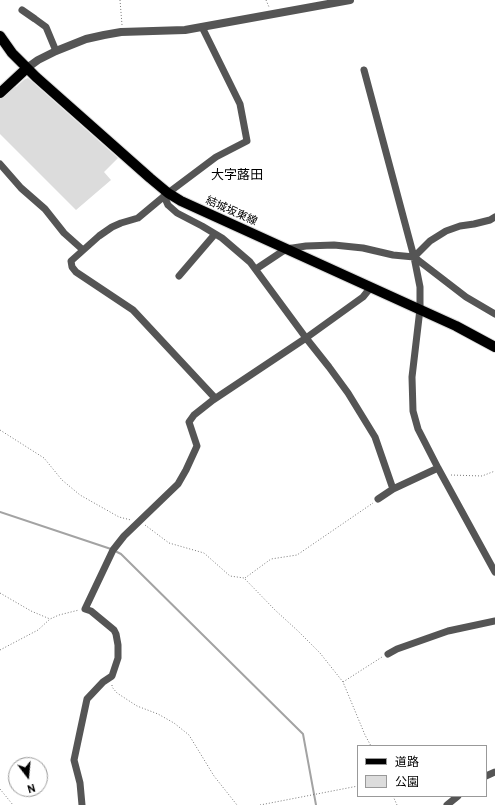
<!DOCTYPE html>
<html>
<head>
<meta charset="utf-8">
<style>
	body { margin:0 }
	#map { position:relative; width:495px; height:805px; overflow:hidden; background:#fff; font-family:Overpass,"Noto Sans JP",sans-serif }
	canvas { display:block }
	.legend { position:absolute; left:357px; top:745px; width:130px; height:52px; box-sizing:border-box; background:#fff; border:1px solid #999; margin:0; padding:5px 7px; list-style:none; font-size:12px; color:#000 }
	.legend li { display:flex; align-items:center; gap:8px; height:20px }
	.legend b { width:20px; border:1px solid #999 }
	.north { position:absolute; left:8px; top:757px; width:40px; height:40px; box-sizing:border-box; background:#fff; border:1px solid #999; border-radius:50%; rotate:164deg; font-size:11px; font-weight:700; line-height:16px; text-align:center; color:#000 }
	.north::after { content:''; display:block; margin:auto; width:14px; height:18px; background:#000; clip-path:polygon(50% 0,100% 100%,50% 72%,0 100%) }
</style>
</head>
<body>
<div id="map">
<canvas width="495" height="805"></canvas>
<ul class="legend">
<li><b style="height:5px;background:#000"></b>道路</li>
<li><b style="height:11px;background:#dcdcdc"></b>公園</li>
</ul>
<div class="north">N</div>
</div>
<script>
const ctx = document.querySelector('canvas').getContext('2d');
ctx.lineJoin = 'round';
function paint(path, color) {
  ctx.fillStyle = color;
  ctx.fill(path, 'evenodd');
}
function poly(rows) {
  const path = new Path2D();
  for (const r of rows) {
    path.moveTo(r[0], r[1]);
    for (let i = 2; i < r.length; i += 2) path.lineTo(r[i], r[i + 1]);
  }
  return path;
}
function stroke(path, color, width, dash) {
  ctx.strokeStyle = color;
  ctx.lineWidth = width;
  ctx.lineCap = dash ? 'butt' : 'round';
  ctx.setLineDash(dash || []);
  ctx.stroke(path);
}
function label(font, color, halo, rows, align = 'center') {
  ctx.font = font + ' Overpass,"Noto Sans JP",sans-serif';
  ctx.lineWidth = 3;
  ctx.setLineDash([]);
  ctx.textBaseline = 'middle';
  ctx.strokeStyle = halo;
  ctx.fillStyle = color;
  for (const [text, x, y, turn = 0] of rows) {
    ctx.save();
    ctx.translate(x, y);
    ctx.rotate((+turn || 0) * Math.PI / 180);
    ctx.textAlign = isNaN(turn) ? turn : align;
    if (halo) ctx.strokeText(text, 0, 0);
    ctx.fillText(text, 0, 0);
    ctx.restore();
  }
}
const green = poly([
	[28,78,118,158,104,172,111,180,76,210,0,134,0,97,14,86,16,87,25,79]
]);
const stream = poly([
	[0,512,111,549],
	[115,551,121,554,303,734,316,805]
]);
const path = poly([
	[120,0,122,25],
	[266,0,269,7],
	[0,430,44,458,62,480,80,495,119,517,131,520],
	[451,475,482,476,495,471],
	[145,525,169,543,204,553,230,576,244,578,275,610,298,631,320,653,343,682,365,735,371,746],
	[245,578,271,559,297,555,373,503],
	[0,593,31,611,50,619],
	[0,650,38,630,50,619,59,615,79,610],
	[343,682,382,657],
	[112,685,112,687,117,693,137,706,158,714,174,723,189,735,214,776,237,805],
	[0,789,13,805],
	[393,796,397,805],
	[260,805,358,786]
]);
const minor = poly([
	[22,10,35,19,46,27,56,51],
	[202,27,240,104,247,141,216,157,168,193,138,218,121,223,112,227,99,236,71,261,72,267,76,272,133,310,215,398],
	[364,70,414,257,420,287,420,309,412,377,413,411,418,429,438,468,495,572],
	[0,164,21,188,45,209,64,233,83,250],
	[164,196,168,205,177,213,202,226,222,238,250,262,306,338,329,367,348,393,375,437,393,489],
	[414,257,430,241,446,231,460,226,474,224,490,220,495,217],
	[256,269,286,249,306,246,334,245,363,248,393,255,414,257,466,297,495,314],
	[179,276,215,234],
	[378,499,393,489,438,468],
	[388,654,397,649,448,631,495,621],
	[486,776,495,772],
	[82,805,80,783,74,760,81,727,87,699,103,682,112,676,118,658,118,645,116,634,114,630,91,611,85,609,113,550,124,536,178,484,186,470,197,446,189,422,194,415,213,400,306,338,363,297,371,287],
	[447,805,458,796]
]);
const tertiary = poly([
	[27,68,38,60,56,51,86,39,104,35,121,32,185,30,350,0]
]);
const primary = poly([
	[0,36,12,53,36,77,150,178,168,193,181,201,456,326,495,347],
	[0,93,27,68]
]);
const streetNames = [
	["結城坂東線",231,212,24]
];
const quarterNames = [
	["大字蕗田",237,176]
];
paint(green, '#dcdcdc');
stroke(stream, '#a3a3a3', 2);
stroke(primary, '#dbdbdb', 12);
stroke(path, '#777', 1, [1, 2]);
stroke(minor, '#555', 7);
stroke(tertiary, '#555', 8);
stroke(primary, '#000', 10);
label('11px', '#000', '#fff', streetNames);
label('13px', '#000', '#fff', quarterNames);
</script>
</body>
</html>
